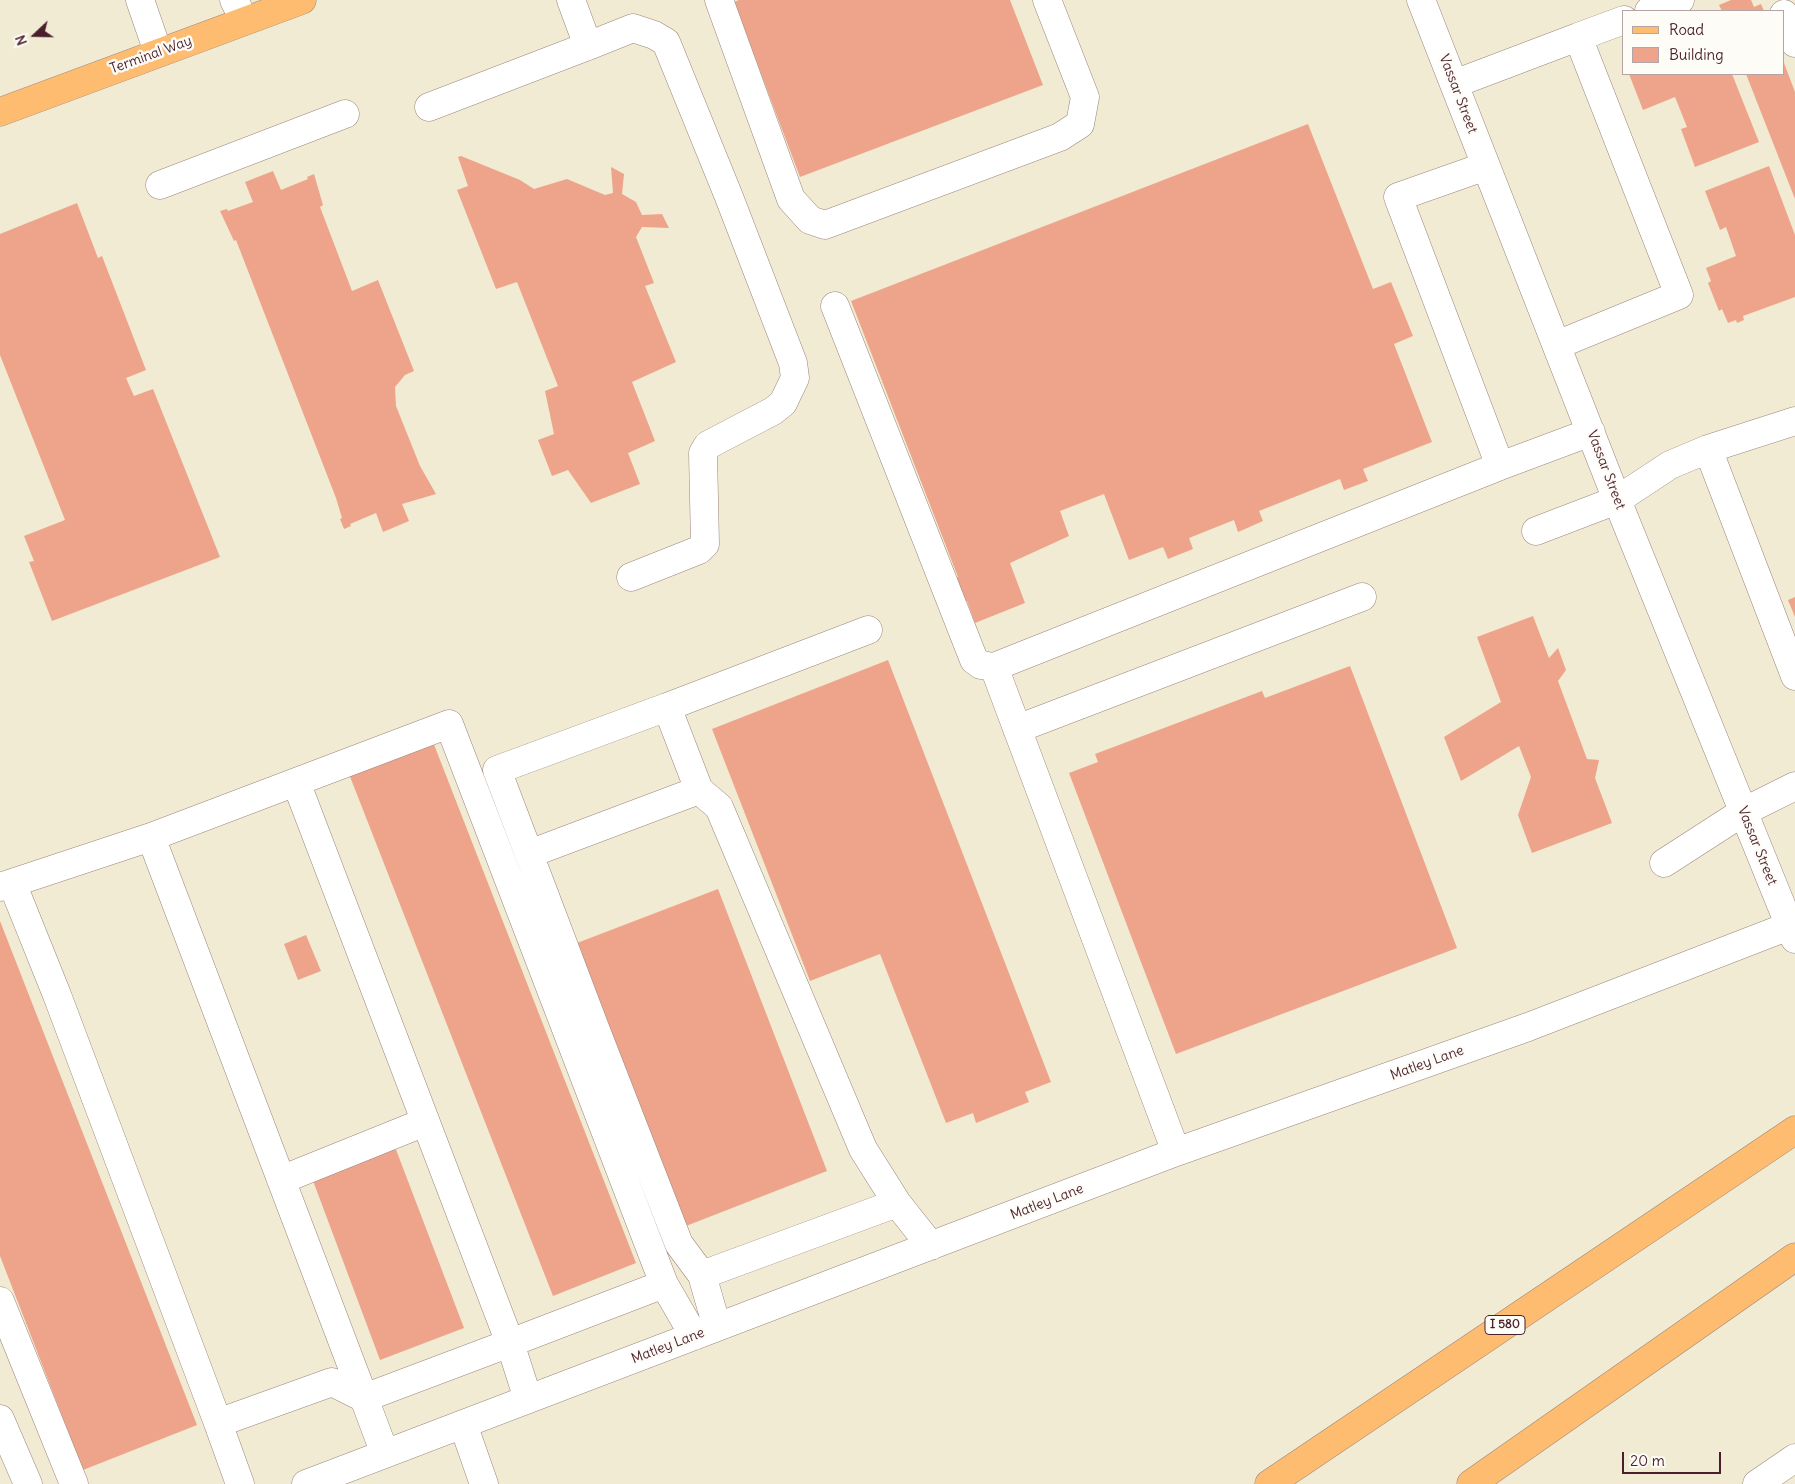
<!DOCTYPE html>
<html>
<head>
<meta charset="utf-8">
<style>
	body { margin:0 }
	#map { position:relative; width:1795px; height:1484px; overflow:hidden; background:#f0ebd2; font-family:Delius,sans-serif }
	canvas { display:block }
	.legend { position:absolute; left:1622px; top:10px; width:162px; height:65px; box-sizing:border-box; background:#fdfcf7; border:1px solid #b5a4a5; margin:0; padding:6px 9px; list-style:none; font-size:15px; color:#4a1f2b }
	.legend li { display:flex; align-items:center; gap:10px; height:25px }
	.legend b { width:25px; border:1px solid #b5a4a5 }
	.north { position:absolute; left:10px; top:10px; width:50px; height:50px; -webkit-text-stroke:4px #fdfcf7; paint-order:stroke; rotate:249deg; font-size:14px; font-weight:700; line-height:20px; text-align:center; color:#4a1f2b }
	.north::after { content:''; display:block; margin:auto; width:18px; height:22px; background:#4a1f2b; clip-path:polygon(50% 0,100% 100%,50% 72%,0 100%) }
	.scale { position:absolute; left:1622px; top:1452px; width:99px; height:22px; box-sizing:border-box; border:2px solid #4a1f2b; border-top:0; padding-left:6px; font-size:15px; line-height:18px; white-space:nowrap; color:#4a1f2b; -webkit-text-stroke:4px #fdfcf7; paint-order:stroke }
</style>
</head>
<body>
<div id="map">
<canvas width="1795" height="1484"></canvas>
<ul class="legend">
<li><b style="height:6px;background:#fdbc70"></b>Road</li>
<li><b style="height:14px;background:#eea48b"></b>Building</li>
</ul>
<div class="north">N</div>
<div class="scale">20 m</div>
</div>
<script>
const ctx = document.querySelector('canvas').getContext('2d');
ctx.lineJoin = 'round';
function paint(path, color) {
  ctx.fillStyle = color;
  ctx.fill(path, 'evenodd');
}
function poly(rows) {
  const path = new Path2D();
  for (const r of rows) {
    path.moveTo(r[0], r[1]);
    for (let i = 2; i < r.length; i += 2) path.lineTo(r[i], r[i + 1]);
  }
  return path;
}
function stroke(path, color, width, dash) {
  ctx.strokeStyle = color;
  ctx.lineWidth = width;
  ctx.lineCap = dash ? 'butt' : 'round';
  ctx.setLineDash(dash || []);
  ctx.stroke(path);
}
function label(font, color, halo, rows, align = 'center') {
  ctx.font = font + ' Delius,sans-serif';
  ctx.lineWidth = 5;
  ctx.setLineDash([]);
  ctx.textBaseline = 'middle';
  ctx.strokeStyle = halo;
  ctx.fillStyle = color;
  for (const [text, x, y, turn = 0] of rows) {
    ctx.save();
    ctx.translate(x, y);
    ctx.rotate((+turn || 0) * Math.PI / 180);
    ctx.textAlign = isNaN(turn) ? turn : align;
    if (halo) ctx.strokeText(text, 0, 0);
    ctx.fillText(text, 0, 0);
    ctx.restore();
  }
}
const building = poly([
	[739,0,1010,0,1043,85,800,177,734,2],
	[1731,0,1751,0,1754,7,1761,4,1764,11,1722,11,1719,5],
	[1784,63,1795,92,1795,199,1746,74,1784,74],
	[1629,74,1732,74,1759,142,1695,167,1681,129,1687,127,1675,97,1643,110],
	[1308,124,1373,289,1391,282,1413,336,1394,344,1432,442,1363,469,1368,481,1344,490,1340,479,1259,511,1263,521,1238,532,1234,520,1189,538,1193,549,1168,559,1163,547,1129,560,1104,494,1060,511,1069,536,1010,563,1025,603,975,623,967,601,955,606,946,583,958,577,851,301],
	[461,156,520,180,534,189,567,179,605,195,613,193,611,167,624,174,622,194,636,202,642,215,662,214,669,228,642,227,636,237,654,283,645,286,676,362,632,382,655,441,628,453,640,484,591,503,568,470,552,476,538,440,554,434,545,391,558,386,517,282,496,289,457,190,468,186,458,157],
	[1769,166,1795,235,1795,297,1743,316,1744,320,1737,323,1736,320,1728,323,1722,309,1719,311,1708,283,1711,281,1706,268,1736,256,1726,227,1720,230,1705,191],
	[273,171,281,190,308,179,307,177,314,174,323,205,320,207,352,291,378,280,414,371,405,375,395,387,396,406,420,466,436,494,402,504,409,521,383,532,376,513,350,524,351,526,344,529,340,519,342,518,336,498,236,240,234,241,220,211,227,209,228,211,253,202,245,182],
	[77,203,98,258,102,256,146,370,126,378,134,396,153,389,220,557,52,621,29,562,34,561,24,536,65,520,0,355,0,234],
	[1795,597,1795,617,1788,600],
	[1533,616,1549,658,1558,648,1566,670,1558,681,1587,759,1599,760,1595,778,1612,823,1532,853,1518,815,1531,777,1519,746,1461,781,1444,737,1501,702,1477,637],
	[888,660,1051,1082,1025,1092,1029,1102,976,1123,973,1113,946,1123,880,954,810,981,712,729],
	[1350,666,1457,948,1176,1054,1069,773,1098,762,1095,754,1262,691,1265,698],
	[433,742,636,1263,553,1296,349,774],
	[718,889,827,1171,686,1226,577,943],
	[0,921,197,1425,83,1470,0,1256],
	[306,935,321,971,298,980,284,944],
	[395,1147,464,1328,380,1360,312,1178]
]);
const minor = poly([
	[140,0,158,52],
	[234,0,244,20],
	[571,0,588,46,633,28,654,35,666,42,729,197,793,363,795,378,783,403,773,411,708,445,703,453,705,544,699,550,631,577],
	[719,0,791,199,810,220,825,225,1060,137,1080,124,1085,97,1047,0],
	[1421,0,1617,500,1795,939],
	[1649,11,1680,0],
	[1784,14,1795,43],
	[1578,37,1624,20],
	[1454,84,1578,37,1679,295,1557,345],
	[429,107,588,46],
	[1486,166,1398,197,1500,466,1591,432],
	[160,185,345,114],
	[835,306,974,660,981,665,994,667,1176,1152],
	[1708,449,1795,676],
	[1536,531,1617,500,1670,465,1708,449,1795,421],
	[994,667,1500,466],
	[667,707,868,630],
	[1017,729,1362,597],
	[296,782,449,724,664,1284],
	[699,790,719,807,863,1149,897,1203],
	[529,854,699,790,667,707,497,770,529,854,595,1028,679,1244,702,1275],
	[1664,863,1743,812,1795,786],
	[12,883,151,837],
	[0,887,12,883,57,995,218,1423],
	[281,1180,425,1122],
	[0,1301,74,1484],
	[717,1327,702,1275,897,1203,931,1246],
	[364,1398,151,837,296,782,510,1343,364,1398,385,1454],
	[528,1399,510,1343,664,1284,694,1336],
	[0,1419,28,1484],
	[463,1424,484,1484],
	[240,1484,218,1423,332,1382,364,1398],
	[306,1484,1176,1152,1528,1027,1789,926],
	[1757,1484,1795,1458]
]);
const major = poly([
	[0,112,302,0]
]);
const highway = poly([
	[1269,1484,1795,1130],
	[1471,1484,1795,1257]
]);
const shields = [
	[1505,1325,40]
];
const shieldNames = [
	["I 580",1505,1325]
];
const streetNames = [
	["Terminal Way",151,55,-20],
	["Vassar Street",1458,94,69],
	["Vassar Street",1606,470,69],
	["Vassar Street",1757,846,68],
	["Matley Lane",1427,1063,-20],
	["Matley Lane",1047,1202,-21],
	["Matley Lane",668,1346,-21]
];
paint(building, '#eea48b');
stroke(minor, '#9d857e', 29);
stroke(major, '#9d857e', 29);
stroke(highway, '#9d857e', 29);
stroke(minor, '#fff', 28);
stroke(major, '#fdbc70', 28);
stroke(highway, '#fdbc70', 28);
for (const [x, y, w] of shields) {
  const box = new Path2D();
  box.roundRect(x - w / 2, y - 9.5, w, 19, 4);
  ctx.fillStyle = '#fdfcf7';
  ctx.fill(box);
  stroke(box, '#4a1f2b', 1);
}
label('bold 12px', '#4a1f2b', null, shieldNames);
label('14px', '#4a1f2b', '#fdfcf7', streetNames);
</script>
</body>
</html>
